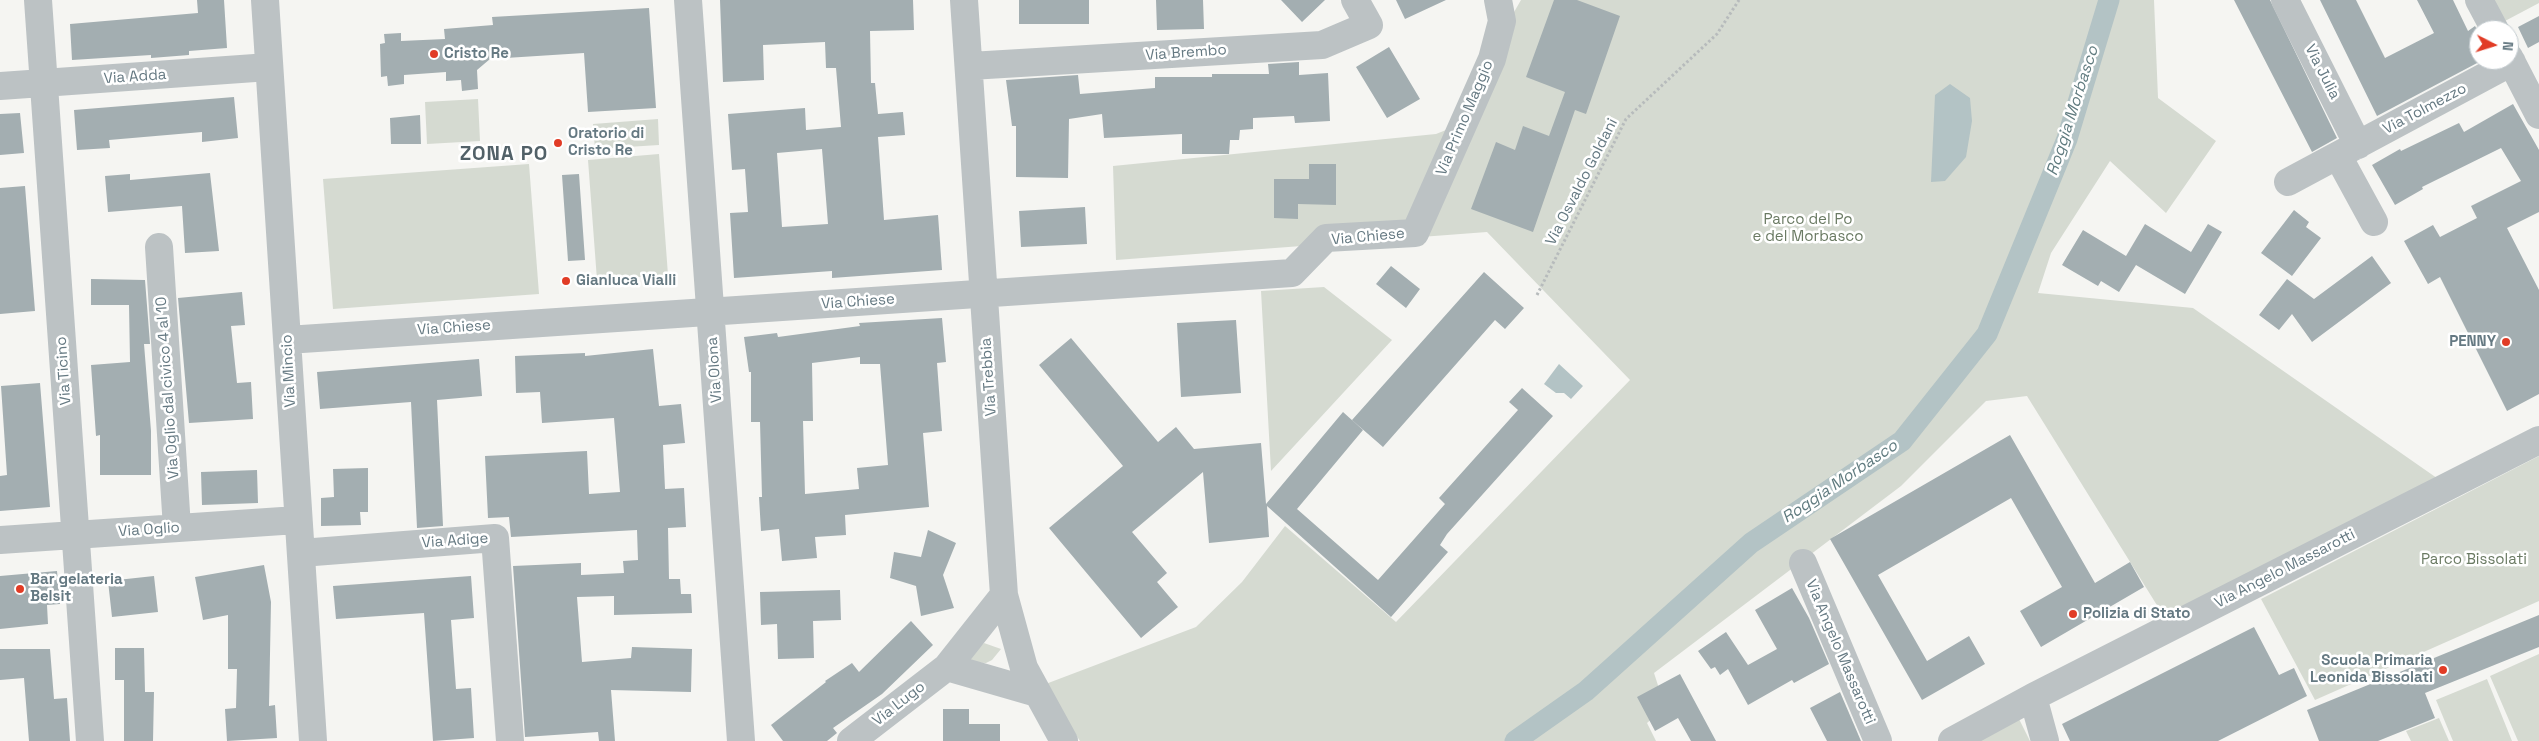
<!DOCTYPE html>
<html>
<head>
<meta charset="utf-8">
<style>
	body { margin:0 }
	#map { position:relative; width:2539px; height:741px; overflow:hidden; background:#f5f5f2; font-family:"Space Grotesk",sans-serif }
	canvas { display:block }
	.north { position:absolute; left:2469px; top:20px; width:50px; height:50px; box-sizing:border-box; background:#fff; border:1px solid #c1c9cd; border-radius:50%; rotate:95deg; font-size:14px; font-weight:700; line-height:20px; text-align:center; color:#657982 }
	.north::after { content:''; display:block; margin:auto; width:18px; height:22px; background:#e13c26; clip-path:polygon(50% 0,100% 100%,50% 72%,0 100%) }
</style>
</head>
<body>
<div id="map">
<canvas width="2539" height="741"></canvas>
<div class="north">N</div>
</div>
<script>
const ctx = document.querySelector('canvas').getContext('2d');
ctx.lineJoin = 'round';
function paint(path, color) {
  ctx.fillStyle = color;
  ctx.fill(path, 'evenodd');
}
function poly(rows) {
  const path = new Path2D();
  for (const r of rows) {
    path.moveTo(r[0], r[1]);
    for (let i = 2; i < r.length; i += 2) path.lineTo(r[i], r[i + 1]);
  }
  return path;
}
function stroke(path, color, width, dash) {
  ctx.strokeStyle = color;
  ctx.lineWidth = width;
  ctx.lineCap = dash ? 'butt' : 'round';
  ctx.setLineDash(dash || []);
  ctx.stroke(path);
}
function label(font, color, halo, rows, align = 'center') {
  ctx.font = font + ' "Space Grotesk",sans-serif';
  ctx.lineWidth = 5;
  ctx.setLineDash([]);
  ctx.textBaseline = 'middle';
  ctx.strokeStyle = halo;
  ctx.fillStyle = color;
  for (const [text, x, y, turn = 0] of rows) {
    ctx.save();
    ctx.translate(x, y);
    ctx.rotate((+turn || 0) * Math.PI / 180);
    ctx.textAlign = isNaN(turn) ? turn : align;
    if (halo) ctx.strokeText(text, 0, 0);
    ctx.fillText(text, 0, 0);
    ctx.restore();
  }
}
const green = poly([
	[1521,0,2154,0,2158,98,2216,141,2166,213,2110,161,2051,253,2038,293,2193,308,2444,483,2168,623,2027,396,1986,401,1901,486,1654,673,1665,707,1647,723,1656,741,1080,741,1043,685,1196,627,1242,582,1285,526,1396,622,1630,380,1487,232,1116,260,1113,166,1436,134,1446,130],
	[2494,0,2539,0,2539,3,2505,21],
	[478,99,480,141,427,144,425,102],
	[658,119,659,145,595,149,593,124],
	[659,154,668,275,597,280,588,160],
	[529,164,539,294,333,309,323,179],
	[1324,287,1392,340,1271,471,1261,291],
	[2539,456,2539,601,2315,700,2261,599],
	[984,643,1001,649,992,660,986,663,964,662],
	[2539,654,2539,741,2518,741,2490,676],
	[2487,679,2512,741,2453,741,2436,700],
	[2439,718,2449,741,2411,741,2406,731],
	[2019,719,2030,741,1970,741]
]);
const water = poly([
	[1950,84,1970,98,1972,121,1966,157,1945,181,1931,182,1935,95],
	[1559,364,1583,386,1571,399,1564,393,1556,393,1544,384]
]);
const canal = poly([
	[1515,741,1586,691,1751,543,1902,441,1987,334,2067,139,2109,0]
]);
const building = poly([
	[197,0,224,0,227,48,189,51,189,55,151,58,151,55,72,60,70,24,198,13],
	[720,0,913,0,914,30,870,31,871,83,875,83,878,114,903,112,905,135,878,137,884,220,938,215,942,270,832,278,832,271,734,278,730,213,748,212,745,169,732,170,728,114,805,108,806,130,841,127,836,68,826,68,825,42,763,45,764,80,723,82],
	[822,149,828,224,782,227,777,153],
	[1019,0,1089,0,1089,24,1019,24],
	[1156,0,1203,0,1204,29,1157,30],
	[1281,0,1325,0,1302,22],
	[1396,0,1446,0,1405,19],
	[1554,0,1577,0,1620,16,1586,114,1575,110,1533,232,1471,209,1496,142,1515,150,1523,126,1549,136,1565,92,1526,77],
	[2234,0,2270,0,2337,138,2312,152],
	[2320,0,2356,0,2385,58,2434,33,2417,0,2453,0,2468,31,2475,26,2479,33,2479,62,2377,116],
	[649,8,656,108,588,112,584,53,490,59,477,70,478,89,462,91,461,80,446,81,446,72,404,75,404,84,388,86,387,76,381,77,380,44,385,43,384,34,401,33,401,41,445,39,444,29,493,25,492,17],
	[2539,16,2539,42,2528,48,2518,27],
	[1389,47,1420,99,1387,118,1356,67],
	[1299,62,1299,75,1328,73,1330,121,1295,123,1294,116,1253,118,1253,129,1240,130,1239,140,1230,140,1229,154,1182,154,1182,134,1104,138,1102,114,1069,119,1068,178,1016,177,1016,126,1012,126,1006,80,1078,75,1080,94,1155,88,1155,77,1212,77,1212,74,1269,74,1268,64],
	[234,97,238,138,202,142,202,132,109,140,110,148,77,150,74,110],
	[2513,104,2539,150,2539,212,2507,228,2539,290,2539,394,2507,411,2440,277,2428,284,2404,241,2433,225,2440,237,2477,218,2471,206,2521,181,2501,148,2422,187,2423,189,2395,205,2372,165,2400,149,2401,151,2459,123,2464,132],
	[20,113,24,153,0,155,0,114],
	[420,115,421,144,391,144,390,118],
	[1309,164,1336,164,1336,205,1298,204,1298,219,1274,218,1274,179,1309,179],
	[210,173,219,251,185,253,182,206,108,212,105,176,130,174,130,180],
	[579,174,585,260,568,261,562,175],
	[25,186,35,311,0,314,0,188],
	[1085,207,1087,244,1021,247,1019,211],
	[2294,210,2309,222,2306,227,2321,238,2292,276,2261,253],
	[2145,224,2191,252,2208,224,2222,232,2185,294,2136,265,2119,292,2101,281,2098,286,2062,265,2083,230,2126,256],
	[2372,256,2391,283,2312,342,2292,314,2279,330,2259,315,2287,279,2314,299],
	[1391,266,1420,289,1406,308,1376,284],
	[1484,272,1524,308,1505,329,1495,320,1383,447,1352,420],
	[91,279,145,280,150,344,144,344,151,431,151,475,100,475,100,435,96,436,91,365,130,362,129,305,91,305],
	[242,292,245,325,231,326,237,383,251,382,253,419,189,423,178,298],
	[942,318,946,362,937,363,942,431,923,433,929,507,845,515,846,535,815,537,817,558,782,561,779,529,761,531,759,497,762,497,760,422,751,422,751,372,749,372,744,337,777,333,778,337,860,326,859,323],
	[860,357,860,364,880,364,888,465,857,468,859,489,805,494,803,421,813,421,812,363],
	[1236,320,1241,393,1181,397,1177,323],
	[1071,338,1158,442,1176,427,1194,449,1261,443,1266,504,1343,412,1363,430,1297,509,1378,580,1445,504,1439,498,1518,410,1509,402,1522,388,1553,416,1447,534,1440,545,1448,552,1391,617,1267,506,1269,537,1209,543,1203,472,1132,532,1167,573,1157,582,1178,607,1141,638,1049,528,1123,466,1039,365],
	[653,349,659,406,681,404,685,443,663,445,665,489,684,488,686,527,668,528,669,579,680,579,681,594,691,594,692,613,614,615,614,596,577,597,582,662,631,658,632,647,692,649,691,692,611,690,615,741,599,741,598,732,525,737,513,566,581,563,581,575,624,573,623,561,638,560,637,530,511,537,509,517,488,518,485,456,587,451,589,494,620,492,614,418,542,423,540,392,516,393,515,356,585,353,585,356],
	[479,359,482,396,437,400,443,526,417,528,411,402,320,409,317,372],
	[40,383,50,507,0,511,0,476,7,475,1,386],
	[2010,435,2095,583,2130,562,2144,587,2041,647,2020,611,2062,587,2011,498,1878,575,1927,661,1969,636,1985,664,1922,700,1830,539],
	[368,468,368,512,360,512,361,525,321,526,321,498,334,497,333,469],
	[257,470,258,503,202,505,201,472],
	[928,530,956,543,943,575,954,608,921,616,916,586,890,578,894,552,921,557],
	[264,565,271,602,269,706,275,705,277,738,227,741,225,709,236,708,237,669,228,669,228,615,203,620,195,577],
	[57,571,60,604,47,605,48,624,0,629,0,576],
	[154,576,158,612,112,617,108,581],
	[471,576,474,618,451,620,456,689,471,688,474,738,433,741,424,613,336,619,333,586],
	[1792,588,1809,618,1829,664,1794,683,1792,680,1748,705,1728,669,1720,675,1715,667,1711,669,1698,651,1726,632,1748,665,1777,649,1755,610],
	[840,590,841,620,813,621,814,658,778,659,777,624,761,625,760,592],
	[2539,615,2539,647,2425,693,2435,718,2378,741,2319,741,2307,710],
	[911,621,933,645,882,694,833,728,837,733,827,741,783,741,771,725,826,682,825,681,852,663,859,672],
	[2254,627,2279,675,2294,668,2307,696,2218,741,2070,741,2062,724],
	[115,648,144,648,145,692,154,692,153,741,124,741,124,680,115,680],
	[0,649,50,649,54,699,67,698,70,741,29,741,24,678,0,680],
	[1680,674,1716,741,1691,741,1678,718,1655,731,1637,697],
	[1840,692,1861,741,1827,741,1810,708],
	[943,709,969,709,969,724,1000,724,1000,741,943,741]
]);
const path = poly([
	[1537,295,1626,119,1717,34,1739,0]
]);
const minor = poly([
	[38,0,90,741],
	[265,0,313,741],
	[688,0,741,741],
	[964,0,1004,595,1024,668,1064,741],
	[2285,0,2358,145],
	[2479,0,2495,30],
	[2509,57,2539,115],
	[970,66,1322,45,1369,25,1355,0],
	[0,86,269,67],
	[2338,156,2374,222],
	[2288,182,2512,62],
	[159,247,177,528],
	[287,340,1292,273,1326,238,1415,233,1492,59,1502,21,1498,0],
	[0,540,297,520],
	[301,553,495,538,510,741],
	[1803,563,1878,741],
	[947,667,1004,595],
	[2033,697,2045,741],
	[851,741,947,667,1037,693],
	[1952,741,2033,697,2539,440]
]);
const markers = [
	[434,54,5,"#e13c26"],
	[558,143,5,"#e13c26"],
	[566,281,5,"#e13c26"],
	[2506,342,5,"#e13c26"],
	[20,589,5,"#e13c26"],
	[2073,614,5,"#e13c26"],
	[2443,670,5,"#e13c26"]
];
const streetNames = [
	["Via Brembo",1186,53,-4],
	["Via Julia",2322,72,63],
	["Via Adda",135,77,-4],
	["Via Tolmezzo",2425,109,-28],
	["Via Primo Maggio",1465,118,-67],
	["Via Osvaldo Goldani",1582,182,-63],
	["Via Chiese",1368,237,-5],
	["Via Chiese",858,302,-4],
	["Via Chiese",454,328,-4],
	["Via Olona",715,370,-94],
	["Via Ticino",64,371,-94],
	["Via Mincio",289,371,-93],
	["Via Trebbia",989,377,-94],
	["Via Oglio dal civico 4 al 10",168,388,-94],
	["Via Oglio",149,530,-4],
	["Via Adige",455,541,-4],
	["Via Angelo Massarotti",2285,569,-27],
	["Via Angelo Massarotti",1840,652,67],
	["Via Lugo",899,704,-38]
];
const poiNames = [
	["Cristo Re",444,54],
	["Oratorio di",568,134],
	["Cristo Re",568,151],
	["Gianluca Vialli",576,281],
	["PENNY",2496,342,"right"],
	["Bar gelateria",30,580],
	["Belsit",30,597],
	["Polizia di Stato",2083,614],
	["Scuola Primaria",2433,661,"right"],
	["Leonida Bissolati",2433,678,"right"]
];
const parkNames = [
	["Parco del Po",1808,220],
	["e del Morbasco",1808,237],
	["Parco Bissolati",2474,560]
];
const waterNames = [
	["Roggia Morbasco",2073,111,-72],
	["Roggia Morbasco",1840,482,-34]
];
const districtNames = [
	["ZONA PO",504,155]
];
paint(green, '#d5dad1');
paint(water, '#b3c3c5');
stroke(canal, '#b3c3c5', 21);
paint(building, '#a3aeb1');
stroke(path, '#b7bbbc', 3, [2.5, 2.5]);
stroke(minor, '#bcc2c4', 28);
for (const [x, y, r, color] of markers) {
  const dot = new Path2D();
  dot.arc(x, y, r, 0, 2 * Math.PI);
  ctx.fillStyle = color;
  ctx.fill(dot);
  stroke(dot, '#fff', 2);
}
label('15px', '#657982', '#fff', streetNames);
label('bold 15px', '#657982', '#fff', poiNames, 'left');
label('15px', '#6a7a63', '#fff', parkNames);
label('italic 16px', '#607b7f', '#fff', waterNames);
ctx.letterSpacing = '1px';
label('bold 20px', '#526168', '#fff', districtNames);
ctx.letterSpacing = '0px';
</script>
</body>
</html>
